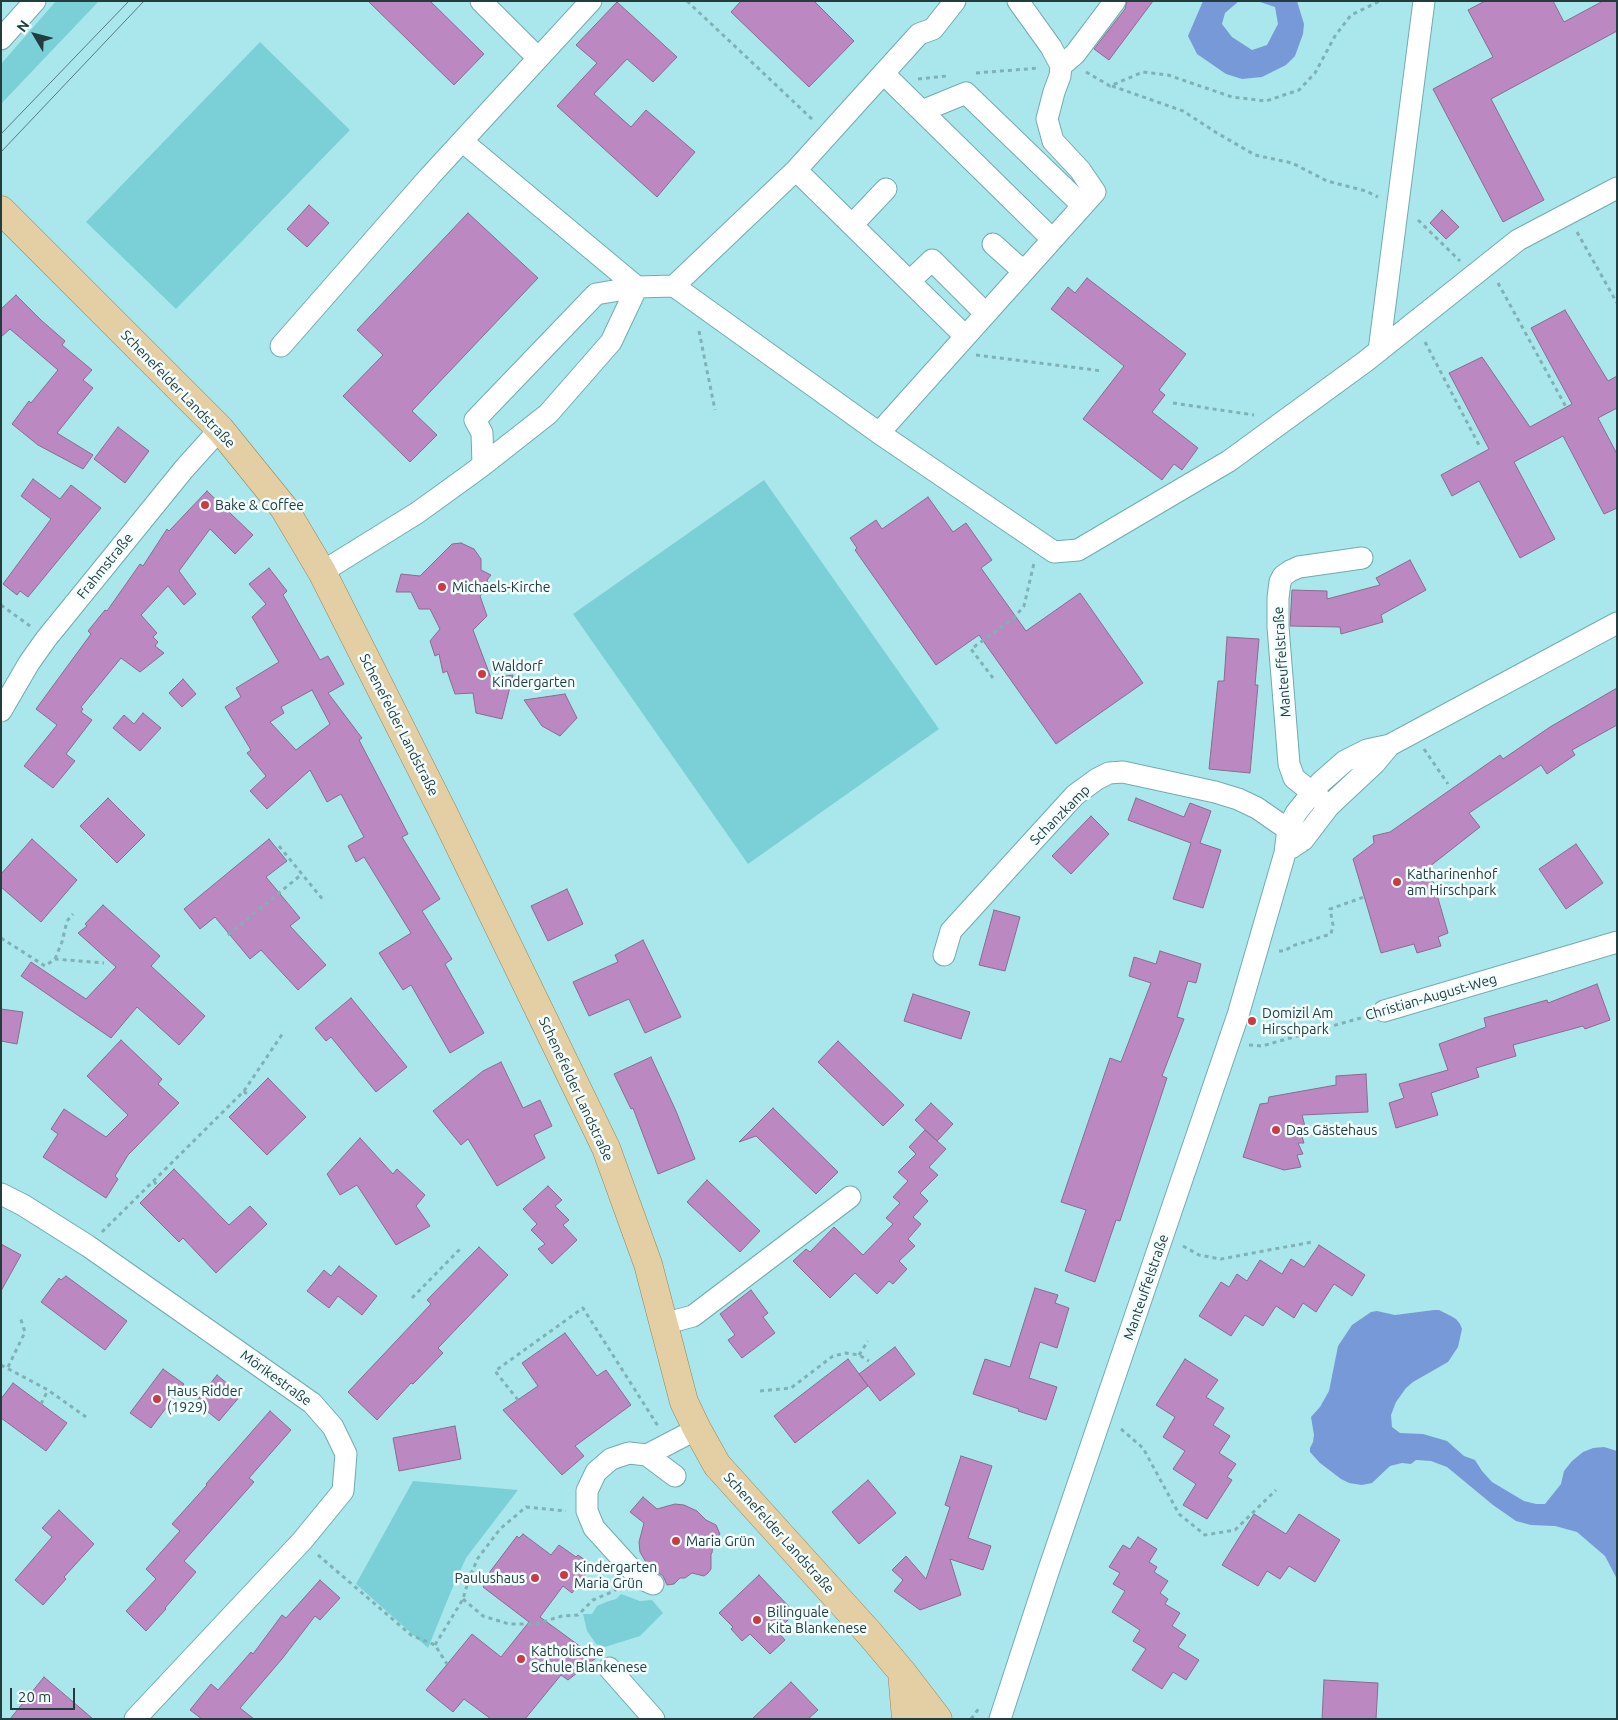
<!DOCTYPE html>
<html>
<head>
<meta charset="utf-8">
<style>
	body { margin:0 }
	#map { position:relative; width:1618px; height:1720px; overflow:hidden; background:#aae7ec; font-family:Ubuntu,sans-serif }
	canvas { display:block }
	.frame { position:absolute; inset:0; border:2px solid #233c3e; pointer-events:none }
	.north { position:absolute; left:10px; top:10px; width:50px; height:50px; -webkit-text-stroke:4px #f2fefe; paint-order:stroke; rotate:307deg; font-size:14px; font-weight:700; line-height:20px; text-align:center; color:#233c3e }
	.north::after { content:''; display:block; margin:auto; width:18px; height:22px; background:#233c3e; clip-path:polygon(50% 0,100% 100%,50% 72%,0 100%) }
	.scale { position:absolute; left:10px; top:1688px; width:65px; height:22px; box-sizing:border-box; border:2px solid #233c3e; border-top:0; padding-left:6px; font-size:15px; line-height:18px; white-space:nowrap; color:#233c3e; -webkit-text-stroke:4px #f2fefe; paint-order:stroke }
</style>
</head>
<body>
<div id="map">
<canvas width="1618" height="1720"></canvas>
<div class="frame"></div>
<div class="north">N</div>
<div class="scale">20 m</div>
</div>
<script>
const ctx = document.querySelector('canvas').getContext('2d');
ctx.lineJoin = 'round';
function paint(path, color) {
  ctx.fillStyle = color;
  ctx.fill(path, 'evenodd');
}
function poly(rows) {
  const path = new Path2D();
  for (const r of rows) {
    path.moveTo(r[0], r[1]);
    for (let i = 2; i < r.length; i += 2) path.lineTo(r[i], r[i + 1]);
  }
  return path;
}
function stroke(path, color, width, dash) {
  ctx.strokeStyle = color;
  ctx.lineWidth = width;
  ctx.lineCap = dash ? 'butt' : 'round';
  ctx.setLineDash(dash || []);
  ctx.stroke(path);
}
function label(font, color, halo, rows, align = 'center') {
  ctx.font = font + ' Ubuntu,sans-serif';
  ctx.lineWidth = 5;
  ctx.setLineDash([]);
  ctx.textBaseline = 'middle';
  ctx.strokeStyle = halo;
  ctx.fillStyle = color;
  for (const [text, x, y, turn = 0] of rows) {
    ctx.save();
    ctx.translate(x, y);
    ctx.rotate((+turn || 0) * Math.PI / 180);
    ctx.textAlign = isNaN(turn) ? turn : align;
    if (halo) ctx.strokeText(text, 0, 0);
    ctx.fillText(text, 0, 0);
    ctx.restore();
  }
}
const green = poly([
	[56,1,99,1,1,104,1,64],
	[260,42,350,130,176,309,86,222],
	[764,480,939,729,748,864,573,614],
	[413,1481,518,1490,466,1558,452,1589,428,1648,356,1584],
	[621,1594,640,1601,652,1600,663,1613,640,1636,605,1647,596,1644,587,1631,583,1614,592,1614,597,1606,606,1602,616,1599]
]);
const water = poly([
	[1203,1,1239,1,1225,13,1222,24,1232,37,1252,50,1267,45,1278,24,1275,7,1257,1,1297,1,1304,24,1303,34,1295,56,1286,65,1262,77,1242,79,1226,74,1197,54,1188,36],
	[1434,1310,1439,1310,1451,1316,1456,1319,1460,1324,1462,1329,1458,1347,1448,1362,1413,1382,1406,1388,1396,1402,1391,1415,1392,1427,1400,1433,1423,1434,1447,1441,1464,1456,1475,1460,1482,1471,1492,1482,1524,1501,1536,1504,1545,1504,1561,1484,1564,1471,1572,1461,1583,1452,1593,1448,1604,1447,1617,1451,1617,1579,1605,1556,1577,1532,1555,1526,1531,1525,1516,1521,1493,1505,1447,1467,1431,1461,1416,1460,1411,1464,1402,1463,1390,1466,1372,1483,1362,1485,1349,1483,1341,1479,1320,1463,1310,1452,1310,1448,1313,1442,1314,1435,1311,1417,1320,1407,1329,1391,1338,1346,1352,1325,1371,1312,1377,1311,1395,1315]
]);
const building = poly([
	[368,1,430,1,484,54,454,85,368,1],
	[741,1,814,1,854,41,809,87,731,12,741,1],
	[1127,1,1153,1,1109,60,1094,49,1125,9,1127,1],
	[1485,1,1553,1,1564,22,1603,1,1617,1,1617,31,1491,99,1544,200,1503,222,1433,89,1493,57,1468,10,1485,1],
	[617,2,677,57,653,82,627,59,594,94,631,127,646,110,695,152,657,197,557,106,597,63,576,45,617,2],
	[309,205,329,223,307,247,287,229,309,205],
	[1442,210,1459,227,1446,239,1430,223,1442,210],
	[468,213,538,278,412,411,437,435,410,462,343,396,383,355,357,330,468,213],
	[1087,278,1186,354,1159,390,1165,395,1152,412,1198,448,1182,470,1174,464,1162,480,1083,419,1124,366,1051,309,1068,287,1075,293,1087,278],
	[16,295,41,320,65,341,62,345,92,370,83,380,93,388,57,433,93,455,83,469,38,445,12,424,29,401,31,403,58,370,10,329,1,337,1,309,16,295],
	[1565,310,1608,381,1617,376,1617,408,1598,418,1617,454,1617,508,1604,514,1563,436,1514,462,1555,539,1520,558,1479,481,1452,496,1441,475,1489,449,1449,373,1482,357,1530,427,1572,404,1531,328,1565,310],
	[118,427,149,451,125,483,94,459,118,427],
	[33,479,60,499,71,485,101,508,28,597,20,591,17,595,3,584,51,519,21,496,33,479],
	[207,491,253,535,235,554,210,529,179,571,196,594,184,605,168,586,141,615,157,633,153,637,158,642,155,646,164,653,140,672,121,658,81,707,83,709,81,712,92,720,66,754,75,761,53,788,24,766,57,725,36,709,91,634,88,631,105,610,107,611,140,564,143,566,167,529,169,531,207,491],
	[928,497,953,532,966,523,992,560,981,568,1026,631,1080,593,1143,683,1056,744,979,635,936,665,855,550,857,548,850,538,876,520,882,529,928,497],
	[461,543,474,549,481,559,481,570,491,575,487,580,489,585,480,596,487,616,473,630,491,678,513,675,502,719,476,713,473,693,455,694,447,671,443,673,439,654,435,656,430,641,440,629,430,609,419,609,411,592,396,592,401,574,420,576,452,544,461,543],
	[1410,560,1426,590,1381,615,1383,622,1341,634,1340,627,1290,626,1292,590,1327,591,1327,599,1380,585,1376,578,1410,560],
	[269,568,287,591,283,595,320,660,328,656,344,684,328,693,362,738,359,740,408,834,402,837,440,899,422,911,452,959,445,964,484,1033,450,1053,411,985,403,990,379,953,411,933,364,857,356,862,348,846,364,837,341,794,327,802,310,770,267,809,250,791,266,776,247,753,251,750,225,707,241,697,236,688,279,662,252,617,266,604,249,584,269,568],
	[312,690,330,724,296,750,270,722,284,713,281,707,312,690],
	[1227,637,1259,639,1255,685,1258,685,1250,773,1209,769,1218,681,1224,681,1227,637],
	[183,679,196,694,182,707,169,693,183,679],
	[1617,688,1617,725,1572,750,1575,755,1547,774,1541,765,1469,813,1480,827,1429,867,1448,933,1438,937,1441,946,1417,953,1414,944,1381,953,1353,859,1374,843,1373,836,1390,832,1500,755,1503,759,1550,727,1617,688],
	[565,694,577,718,560,736,542,726,524,700,565,694],
	[143,713,161,728,140,751,113,728,124,715,134,724,143,713],
	[108,798,145,835,117,863,80,826,108,798],
	[1136,798,1184,817,1190,803,1211,811,1200,843,1221,850,1203,908,1173,899,1191,843,1128,820,1136,798],
	[1091,816,1109,834,1071,874,1052,856,1091,816],
	[32,839,77,880,41,922,1,887,1,874,32,839],
	[269,839,287,861,266,877,300,918,290,926,326,965,298,990,261,950,250,959,215,917,200,929,184,909,269,839],
	[1576,844,1603,883,1566,909,1539,869,1576,844],
	[567,889,583,924,548,941,531,906,567,889],
	[103,905,160,956,151,966,205,1016,179,1045,137,1007,111,1038,21,976,31,962,86,999,116,967,78,933,87,926,85,924,103,905],
	[994,910,1020,917,1005,971,979,965,994,910],
	[643,940,681,1017,645,1033,629,999,589,1016,573,982,618,962,615,955,643,940],
	[1160,951,1201,964,1196,983,1188,981,1177,1017,1184,1019,1162,1076,1167,1078,1120,1221,1116,1220,1095,1282,1065,1271,1086,1210,1061,1202,1110,1058,1121,1062,1151,983,1129,976,1134,957,1156,964,1160,951],
	[1597,984,1610,1020,1585,1029,1583,1026,1513,1045,1516,1056,1476,1068,1479,1077,1431,1093,1438,1115,1396,1128,1389,1103,1404,1098,1399,1084,1448,1070,1439,1044,1486,1027,1484,1018,1547,1000,1548,1003,1597,984],
	[913,994,970,1012,961,1039,904,1021,913,994],
	[351,998,407,1067,376,1092,331,1037,326,1041,315,1028,351,998],
	[1,1009,23,1012,17,1044,1,1041,1,1009],
	[121,1040,162,1079,158,1084,179,1103,128,1155,115,1176,118,1179,106,1198,43,1157,58,1134,51,1129,64,1109,106,1137,128,1115,87,1076,121,1040],
	[838,1041,904,1105,883,1126,818,1062,838,1041],
	[651,1057,676,1111,695,1159,658,1174,633,1108,631,1109,614,1074,651,1057],
	[501,1062,523,1108,540,1100,552,1126,534,1135,545,1158,497,1186,468,1139,461,1145,433,1111,483,1071,501,1062],
	[1366,1074,1368,1112,1302,1115,1306,1130,1300,1130,1304,1143,1298,1143,1303,1154,1297,1155,1301,1167,1284,1170,1243,1157,1260,1104,1268,1103,1269,1097,1336,1085,1336,1076,1366,1074],
	[268,1078,306,1117,267,1155,229,1117,268,1078],
	[931,1103,953,1124,937,1141,915,1120,931,1103],
	[773,1108,838,1172,816,1194,756,1136,739,1142,773,1108],
	[925,1130,946,1149,929,1167,938,1175,920,1193,928,1201,913,1217,921,1224,908,1239,915,1246,899,1261,907,1269,893,1284,889,1281,877,1294,855,1273,830,1298,793,1261,806,1249,810,1252,834,1227,863,1255,893,1224,886,1218,900,1203,893,1197,908,1181,898,1172,916,1154,909,1147,925,1130],
	[360,1138,393,1174,397,1169,425,1195,416,1206,430,1226,396,1245,357,1185,340,1195,327,1174,360,1138],
	[174,1169,229,1225,250,1206,267,1224,216,1273,183,1238,179,1242,140,1203,174,1169],
	[707,1180,760,1231,740,1252,687,1202,707,1180],
	[548,1186,562,1200,555,1206,569,1220,563,1225,577,1240,552,1264,538,1249,545,1244,531,1230,537,1224,523,1209,548,1186],
	[1,1244,21,1255,1,1291,1,1244],
	[1319,1245,1365,1275,1352,1296,1334,1284,1316,1312,1303,1303,1294,1318,1276,1306,1263,1326,1245,1315,1231,1336,1199,1316,1221,1282,1229,1287,1237,1274,1247,1281,1260,1260,1282,1274,1291,1259,1304,1267,1319,1245],
	[479,1247,508,1275,438,1348,443,1353,413,1384,411,1383,377,1420,348,1392,431,1304,427,1300,479,1247],
	[339,1266,377,1296,362,1315,338,1296,329,1308,307,1291,324,1270,331,1276,339,1266],
	[66,1276,127,1321,105,1350,41,1302,59,1278,61,1280,66,1276],
	[1035,1288,1058,1295,1055,1303,1069,1308,1057,1348,1040,1342,1029,1378,1057,1387,1046,1420,1018,1411,1019,1409,973,1394,985,1359,1010,1367,1035,1288],
	[751,1290,768,1313,763,1317,775,1333,742,1358,728,1340,735,1335,720,1314,751,1290],
	[565,1333,597,1376,606,1370,631,1405,575,1446,584,1456,562,1475,503,1410,538,1386,522,1363,565,1333],
	[895,1347,915,1374,880,1401,859,1374,895,1347],
	[848,1359,868,1386,795,1443,774,1416,848,1359],
	[1185,1359,1218,1380,1206,1397,1224,1408,1213,1425,1230,1436,1219,1453,1236,1464,1227,1477,1232,1480,1207,1519,1183,1505,1196,1484,1173,1469,1185,1451,1163,1437,1175,1417,1156,1405,1185,1359],
	[163,1369,184,1384,151,1428,130,1413,163,1369],
	[217,1375,241,1395,219,1421,196,1402,217,1375],
	[13,1383,67,1423,46,1451,1,1418,1,1399,13,1383],
	[270,1411,291,1430,249,1478,254,1482,184,1561,196,1572,165,1608,166,1609,146,1631,126,1611,156,1579,146,1569,180,1531,172,1524,207,1485,206,1484,270,1411],
	[455,1426,461,1459,399,1471,393,1438,455,1426],
	[961,1456,992,1466,968,1538,991,1546,983,1570,950,1559,961,1595,920,1610,894,1591,903,1580,892,1570,906,1556,926,1579,950,1507,945,1505,961,1456],
	[868,1480,896,1513,859,1544,832,1512,868,1480],
	[643,1497,657,1509,675,1504,684,1505,697,1511,706,1520,716,1525,720,1534,713,1542,712,1553,711,1554,711,1569,708,1573,704,1576,692,1573,685,1578,680,1578,674,1584,667,1585,663,1576,647,1564,640,1552,639,1542,644,1523,630,1512,643,1497],
	[59,1510,94,1544,64,1577,66,1579,43,1605,15,1580,52,1537,42,1528,59,1510],
	[1254,1514,1286,1534,1299,1514,1340,1540,1315,1582,1289,1566,1280,1579,1267,1571,1258,1586,1222,1565,1254,1514],
	[523,1534,551,1555,559,1545,576,1557,578,1555,592,1565,572,1593,563,1586,540,1617,596,1658,568,1680,561,1675,525,1719,491,1719,464,1699,453,1712,426,1690,472,1634,501,1657,529,1622,483,1587,489,1579,486,1577,517,1536,519,1538,523,1534],
	[1138,1537,1157,1549,1149,1562,1157,1567,1154,1572,1168,1581,1160,1593,1168,1599,1165,1604,1180,1613,1172,1626,1186,1635,1178,1647,1199,1660,1186,1680,1173,1672,1162,1689,1132,1670,1146,1649,1133,1641,1140,1630,1112,1612,1125,1591,1113,1584,1120,1573,1109,1567,1123,1545,1130,1549,1138,1537],
	[759,1575,795,1613,777,1631,785,1640,770,1654,750,1634,742,1641,731,1629,733,1627,719,1613,759,1575],
	[320,1580,340,1598,320,1620,315,1616,282,1659,240,1708,254,1719,202,1719,190,1710,211,1684,218,1690,251,1652,253,1654,282,1615,286,1618,320,1580],
	[44,1677,93,1719,10,1719,44,1677],
	[1324,1680,1378,1683,1376,1719,1322,1719,1324,1680],
	[791,1682,818,1710,808,1719,752,1719,791,1682]
]);
const path = poly([
	[687,1,814,121],
	[1086,72,1110,86,1143,72,1168,75,1232,97,1266,101,1299,90,1315,73,1335,36,1351,15,1380,1],
	[976,73,1039,68],
	[918,79,947,76],
	[1112,86,1183,111,1217,133,1255,155,1292,163,1327,181,1366,191,1378,197],
	[1418,220,1460,261],
	[1577,232,1617,303],
	[1498,283,1566,407],
	[699,331,715,410],
	[1425,342,1480,447],
	[976,355,1102,371],
	[1173,403,1254,415],
	[1,605,30,626],
	[993,678,971,649,1013,619,1024,606,1034,563],
	[1424,749,1448,784],
	[279,846,324,901],
	[228,935,302,874],
	[1,938,45,966,55,959,104,963],
	[1279,951,1285,951,1292,946,1331,934,1333,925,1330,909,1364,897],
	[55,959,62,942,67,921,73,914],
	[1249,1045,1262,1046,1364,1017],
	[244,1091,249,1097],
	[154,1181,157,1186],
	[102,1232,244,1091,283,1033],
	[1183,1246,1199,1255,1221,1259,1312,1242],
	[412,1298,461,1248],
	[859,1355,868,1341],
	[1,1365,48,1390,86,1417],
	[8,1367,25,1332,20,1317],
	[760,1391,791,1388,833,1356,846,1353,859,1355,869,1361],
	[518,1400,495,1371,583,1308,658,1426],
	[41,1404,48,1390],
	[1121,1429,1143,1448,1179,1514,1205,1535,1235,1530,1276,1490],
	[318,1555,411,1635,435,1645,447,1664],
	[463,1599,483,1616,509,1624,536,1624,562,1616,578,1615,593,1600,614,1591,619,1587],
	[435,1645,463,1599,469,1578,478,1558,500,1529,526,1507,566,1511],
	[971,1719,980,1707]
]);
const minor = poly([
	[481,1,538,58],
	[1018,1,1051,47,1061,66],
	[1,39,35,1],
	[884,74,1052,239],
	[922,111,966,93,1082,205],
	[462,141,637,287,674,286,879,433,1054,552,1078,550,1229,461,1366,361,1518,240,1617,188],
	[796,170,965,336],
	[852,225,886,189],
	[993,244,1023,271],
	[910,281,932,260,985,313],
	[674,286,796,170,919,34,933,29,955,1],
	[281,346,430,176,591,1],
	[1379,351,1424,1],
	[879,433,1095,192,1080,170,1053,141,1047,119,1054,92,1060,76,1061,66,1075,54,1115,1],
	[322,572,417,513,471,474,483,465,548,414,611,342,637,287,596,294,475,420,482,433,483,465],
	[1,711,29,663,46,639,184,469,220,429],
	[1329,806,1294,778,1289,764,1278,627,1278,598,1280,582,1283,576,1290,571,1299,567,1362,558],
	[1291,848,1303,840,1329,806,1375,763,1390,745],
	[944,955,951,931,1075,795,1097,779,1109,773,1123,772,1215,792,1238,799,1257,808,1303,840],
	[1384,1011,1617,942],
	[1,1194,23,1205,88,1246,312,1403,333,1427,346,1454,343,1491,302,1541,135,1719],
	[663,1324,693,1316,850,1197],
	[647,1455,675,1476],
	[653,1584,644,1580,634,1572,594,1528,587,1511,587,1491,596,1472,611,1459,629,1453,647,1455,697,1429],
	[609,1668,654,1719],
	[1000,1719,1048,1572,1238,1015,1285,853,1288,828,1296,813,1320,783,1345,761,1367,750,1390,745,1617,623]
]);
const major = poly([
	[1,210,220,429,284,508,322,572,443,812,606,1148,648,1264,684,1402,697,1429,717,1465,870,1634,902,1672,938,1719],
	[902,1672,906,1719]
]);
const tram = poly([
	[1,134,129,1],
	[1,152,144,1]
]);
const markers = [
	[205,505,5,"#cb3b42"],
	[442,587,5,"#cb3b42"],
	[482,674,5,"#cb3b42"],
	[1397,882,5,"#cb3b42"],
	[1252,1021,5,"#cb3b42"],
	[1276,1130,5,"#cb3b42"],
	[157,1399,5,"#cb3b42"],
	[676,1541,5,"#cb3b42"],
	[564,1575,5,"#cb3b42"],
	[535,1578,5,"#cb3b42"],
	[757,1620,5,"#cb3b42"],
	[521,1659,5,"#cb3b42"]
];
const streetNames = [
	["Schenefelder Landstraße",178,389,46],
	["Frahmstraße",105,566,-51],
	["Manteuffelstraße",1282,662,-94],
	["Schenefelder Landstraße",399,725,63],
	["Schanzkamp",1060,815,-45],
	["Christian-August-Weg",1431,997,-16],
	["Schenefelder Landstraße",576,1089,65],
	["Manteuffelstraße",1146,1287,-71],
	["Mörikestraße",276,1378,36],
	["Schenefelder Landstraße",779,1533,48]
];
const poiNames = [
	["Bake & Coffee",215,505],
	["Michaels-Kirche",452,587],
	["Waldorf",492,666],
	["Kindergarten",492,682],
	["Katharinenhof",1407,874],
	["am Hirschpark",1407,890],
	["Domizil Am",1262,1013],
	["Hirschpark",1262,1029],
	["Das Gästehaus",1286,1130],
	["Haus Ridder",167,1391],
	["(1929)",167,1407],
	["Maria Grün",686,1541],
	["Kindergarten",574,1567],
	["Maria Grün",574,1583],
	["Paulushaus",525,1578,"right"],
	["Bilinguale",767,1612],
	["Kita Blankenese",767,1628],
	["Katholische",531,1651],
	["Schule Blankenese",531,1667]
];
paint(green, '#7bd0d7');
paint(water, '#7899d7');
paint(building, '#bb88c2');
stroke(building, '#8a6c8e', 1);
stroke(minor, '#70abb0', 23);
stroke(major, '#958659', 29);
stroke(path, '#7fb1b5', 3, [4, 4]);
stroke(minor, '#fff', 21);
stroke(major, '#e4cea4', 28);
stroke(tram, '#557b7e', 1);
for (const [x, y, r, color] of markers) {
  const dot = new Path2D();
  dot.arc(x, y, r, 0, 2 * Math.PI);
  ctx.fillStyle = color;
  ctx.fill(dot);
  stroke(dot, '#f2fefe', 2);
}
label('14px', '#233c3e', '#f2fefe', streetNames);
label('14px', '#233c3e', '#f2fefe', poiNames, 'left');
</script>
</body>
</html>
